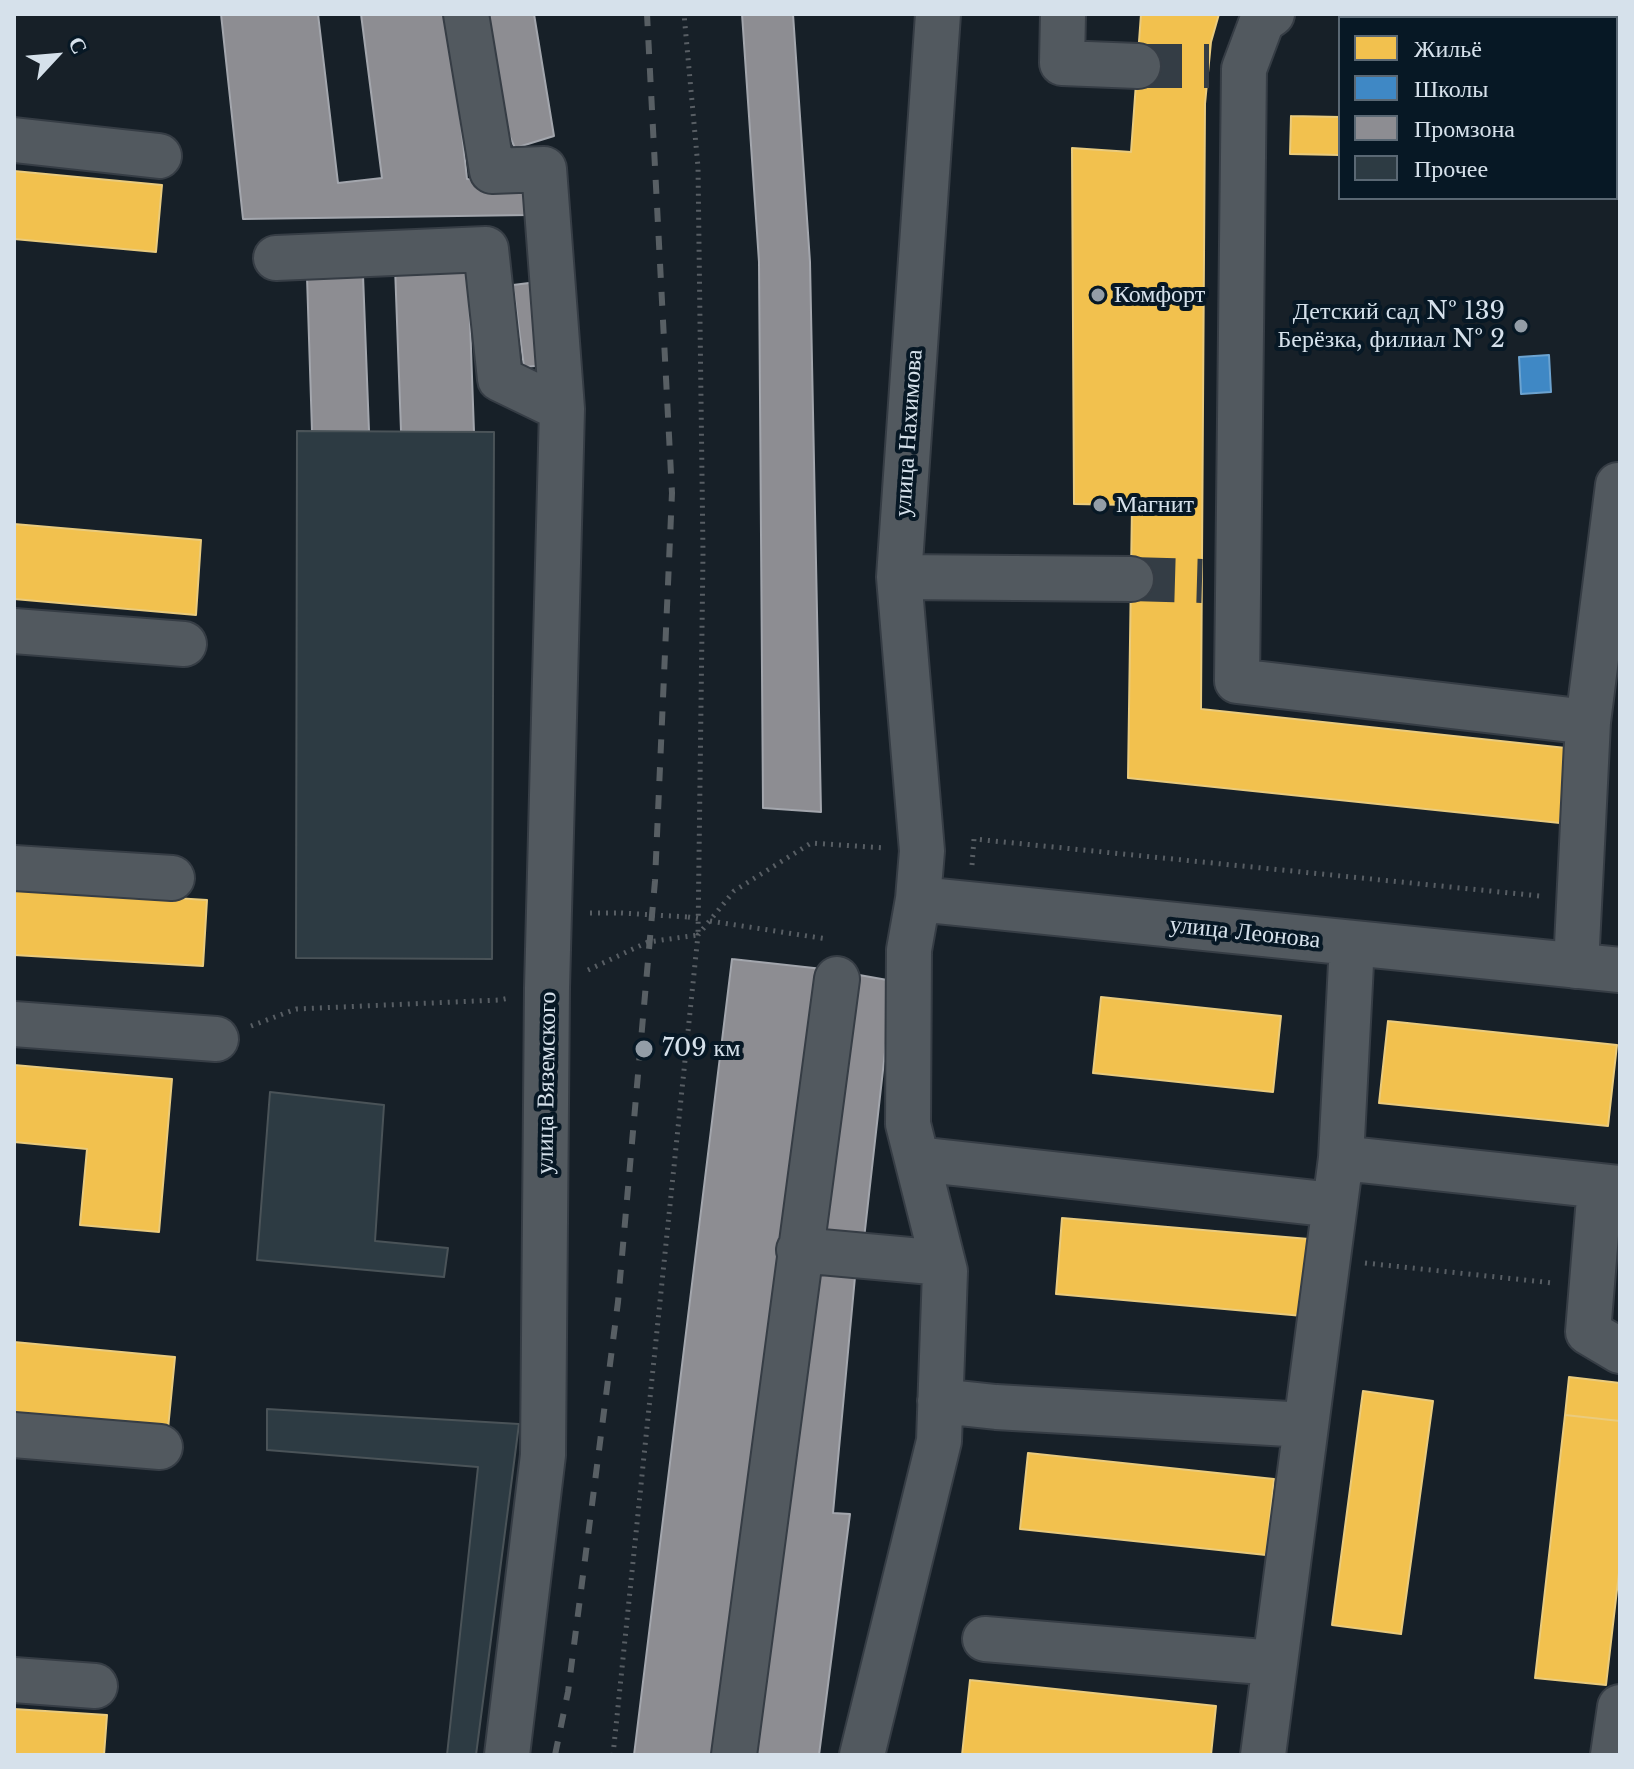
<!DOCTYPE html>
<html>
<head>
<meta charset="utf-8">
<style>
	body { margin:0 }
	#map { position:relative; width:1634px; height:1769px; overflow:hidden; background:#172028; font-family:"Libre Baskerville",serif }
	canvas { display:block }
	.frame { position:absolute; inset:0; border:16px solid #d6e1eb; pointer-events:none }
	.legend { position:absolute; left:1338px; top:16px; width:280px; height:184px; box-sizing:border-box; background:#071825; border:2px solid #5a6874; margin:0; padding:10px 14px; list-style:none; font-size:24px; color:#d6e1eb }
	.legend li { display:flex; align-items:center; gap:16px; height:40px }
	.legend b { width:40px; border:2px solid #5a6874 }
	.north { position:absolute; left:16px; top:16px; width:80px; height:80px; -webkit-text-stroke:6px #071825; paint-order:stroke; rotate:64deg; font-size:22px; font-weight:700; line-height:32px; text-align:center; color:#d6e1eb }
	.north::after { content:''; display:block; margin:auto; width:28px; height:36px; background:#d6e1eb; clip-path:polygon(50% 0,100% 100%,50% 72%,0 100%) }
</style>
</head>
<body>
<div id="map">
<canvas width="1634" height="1769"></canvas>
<div class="frame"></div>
<ul class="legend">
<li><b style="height:22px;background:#f2c14e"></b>Жильё</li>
<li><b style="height:22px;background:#3f88c5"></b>Школы</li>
<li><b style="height:22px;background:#8d8d92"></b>Промзона</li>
<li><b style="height:22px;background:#2d3b43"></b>Прочее</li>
</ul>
<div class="north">С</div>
</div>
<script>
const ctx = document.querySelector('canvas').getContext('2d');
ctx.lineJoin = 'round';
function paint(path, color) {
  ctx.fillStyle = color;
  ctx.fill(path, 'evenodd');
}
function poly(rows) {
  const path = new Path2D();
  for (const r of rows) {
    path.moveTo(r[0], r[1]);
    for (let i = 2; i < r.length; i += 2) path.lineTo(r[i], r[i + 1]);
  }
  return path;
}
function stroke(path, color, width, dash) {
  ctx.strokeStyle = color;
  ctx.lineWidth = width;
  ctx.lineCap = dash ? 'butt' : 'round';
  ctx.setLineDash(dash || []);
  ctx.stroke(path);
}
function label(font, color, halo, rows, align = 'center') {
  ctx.font = font + ' "Libre Baskerville",serif';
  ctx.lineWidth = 8;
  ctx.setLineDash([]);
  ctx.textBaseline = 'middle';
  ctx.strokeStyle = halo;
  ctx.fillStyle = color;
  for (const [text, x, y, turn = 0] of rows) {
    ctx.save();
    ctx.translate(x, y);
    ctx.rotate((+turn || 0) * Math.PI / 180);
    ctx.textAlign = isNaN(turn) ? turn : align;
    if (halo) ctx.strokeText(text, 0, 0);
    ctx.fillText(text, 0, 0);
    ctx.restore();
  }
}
const homes = poly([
	[1141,14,1219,14,1211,42,1205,104,1201,709,1566,748,1560,823,1128,778,1132,505,1074,504,1072,148,1131,152,1141,14],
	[1291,116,1340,117,1339,155,1290,154,1291,116],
	[14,171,162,185,156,252,14,239,14,171],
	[14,524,201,540,196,615,14,599,14,524],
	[14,888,207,900,203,966,14,955,14,888],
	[1101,997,1281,1016,1273,1092,1093,1073,1101,997],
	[1388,1021,1617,1045,1608,1126,1379,1103,1388,1021],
	[14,1065,172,1079,159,1232,80,1225,87,1149,14,1142,14,1065],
	[1062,1218,1309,1239,1303,1316,1056,1294,1062,1218],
	[14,1342,175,1357,168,1429,14,1415,14,1342],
	[1569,1377,1620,1383,1620,1421,1565,1415,1569,1377],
	[1363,1391,1433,1401,1401,1634,1332,1625,1363,1391],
	[1565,1415,1620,1421,1620,1564,1606,1685,1535,1678,1565,1415],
	[1028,1453,1274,1479,1266,1555,1020,1529,1028,1453],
	[970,1680,1216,1706,1211,1755,962,1755,970,1680],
	[14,1709,107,1715,104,1755,14,1755,14,1709]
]);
const schools = poly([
	[1549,355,1551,392,1521,394,1519,357,1549,355]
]);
const industry = poly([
	[221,14,318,14,338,183,382,178,361,14,449,14,467,179,526,182,530,215,243,219,221,14],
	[484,14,534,14,554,136,515,148,498,111,484,14],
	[742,14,793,14,810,262,821,812,763,808,759,262,742,14],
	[468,265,474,432,401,431,395,267,468,265],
	[363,275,369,431,312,431,307,277,363,275],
	[537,282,546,365,524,367,513,285,537,282],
	[732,959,823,969,716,1755,634,1755,732,959],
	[848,973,893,981,864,1239,818,1234,848,973],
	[811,1272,855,1277,833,1513,850,1514,819,1755,755,1755,811,1272]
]);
const building = poly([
	[297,431,494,432,492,959,296,958,297,431],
	[270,1092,384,1105,375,1241,448,1248,444,1277,257,1260,270,1092],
	[267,1409,519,1424,476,1755,447,1755,478,1467,267,1450,267,1409]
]);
const minorTunnel = poly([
	[1138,66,1209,66],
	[1131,579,1202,581]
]);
const path = poly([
	[972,865,974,839,1540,896],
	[590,913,621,913],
	[688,917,701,919],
	[710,921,827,939],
	[588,970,648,942,698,935,703,553,698,167,684,14],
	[251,1026,296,1009,499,1000,509,998],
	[1365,1263,1553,1283],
	[613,1755,698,935,734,891,811,843,885,848]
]);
const minor = poly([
	[466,14,492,171,544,169,562,409,547,988,543,1455,507,1755],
	[938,14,899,577,922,851,918,899,1620,970],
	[1063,14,1062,63,1138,66],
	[1272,14,1262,21,1244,69,1237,681,1588,722,1576,966],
	[14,140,159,156],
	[276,258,486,249,500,379,562,409],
	[899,577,1131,579],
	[14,631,184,644],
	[1588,722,1618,485],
	[14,868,172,878],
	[1352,944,1341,1158,1620,1188],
	[14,1024,216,1039],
	[917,1159,1334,1205],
	[1600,1186,1588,1332,1620,1351],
	[799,1250,943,1263],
	[940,1401,996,1407,1306,1425],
	[14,1435,160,1447],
	[985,1639,1275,1663],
	[14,1680,95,1686],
	[734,1755,837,979],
	[862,1755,939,1441,945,1271,908,1124,909,950,918,899],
	[1263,1755,1341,1158],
	[1613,1755,1620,1707]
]);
const rail = poly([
	[555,1755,568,1692,618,1302,655,881,672,493,647,14]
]);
const pathBridge = poly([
	[621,913,688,917]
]);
const markers = [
	[1098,295,8,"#939da7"],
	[1521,326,8,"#939da7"],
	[1100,505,8,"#939da7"],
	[644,1049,10,"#939da7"]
];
const poiNames = [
	["Комфорт",1114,295],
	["Детский сад № 139",1505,312,"right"],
	["Берёзка, филиал № 2",1505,340,"right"],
	["Магнит",1116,505],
	["709 км",662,1049]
];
const streetNames = [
	["улица Нахимова",909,433,-86],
	["улица Леонова",1245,933,6],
	["улица Вяземского",547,1083,-89]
];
paint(homes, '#f2c14e');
stroke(homes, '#eacb7d', 2);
paint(schools, '#3f88c5');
stroke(schools, '#6ca3d0', 2);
paint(industry, '#8d8d92');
stroke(industry, '#a3a6ad', 2);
paint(building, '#2d3b43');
stroke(building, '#4a5358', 2);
stroke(minorTunnel, '#343d45', 44, [44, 22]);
stroke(minor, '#363d45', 48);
stroke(path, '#585e64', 5, [2, 6]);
stroke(minor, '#52595f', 44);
stroke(rail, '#585f64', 6, [14, 14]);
stroke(pathBridge, '#585e64', 5, [2, 6]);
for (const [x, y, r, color] of markers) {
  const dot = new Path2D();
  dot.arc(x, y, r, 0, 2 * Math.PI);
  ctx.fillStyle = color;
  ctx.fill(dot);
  stroke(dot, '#071825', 3);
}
label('24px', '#d6e1eb', '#071825', poiNames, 'left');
label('24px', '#d6e1eb', '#071825', streetNames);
</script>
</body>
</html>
